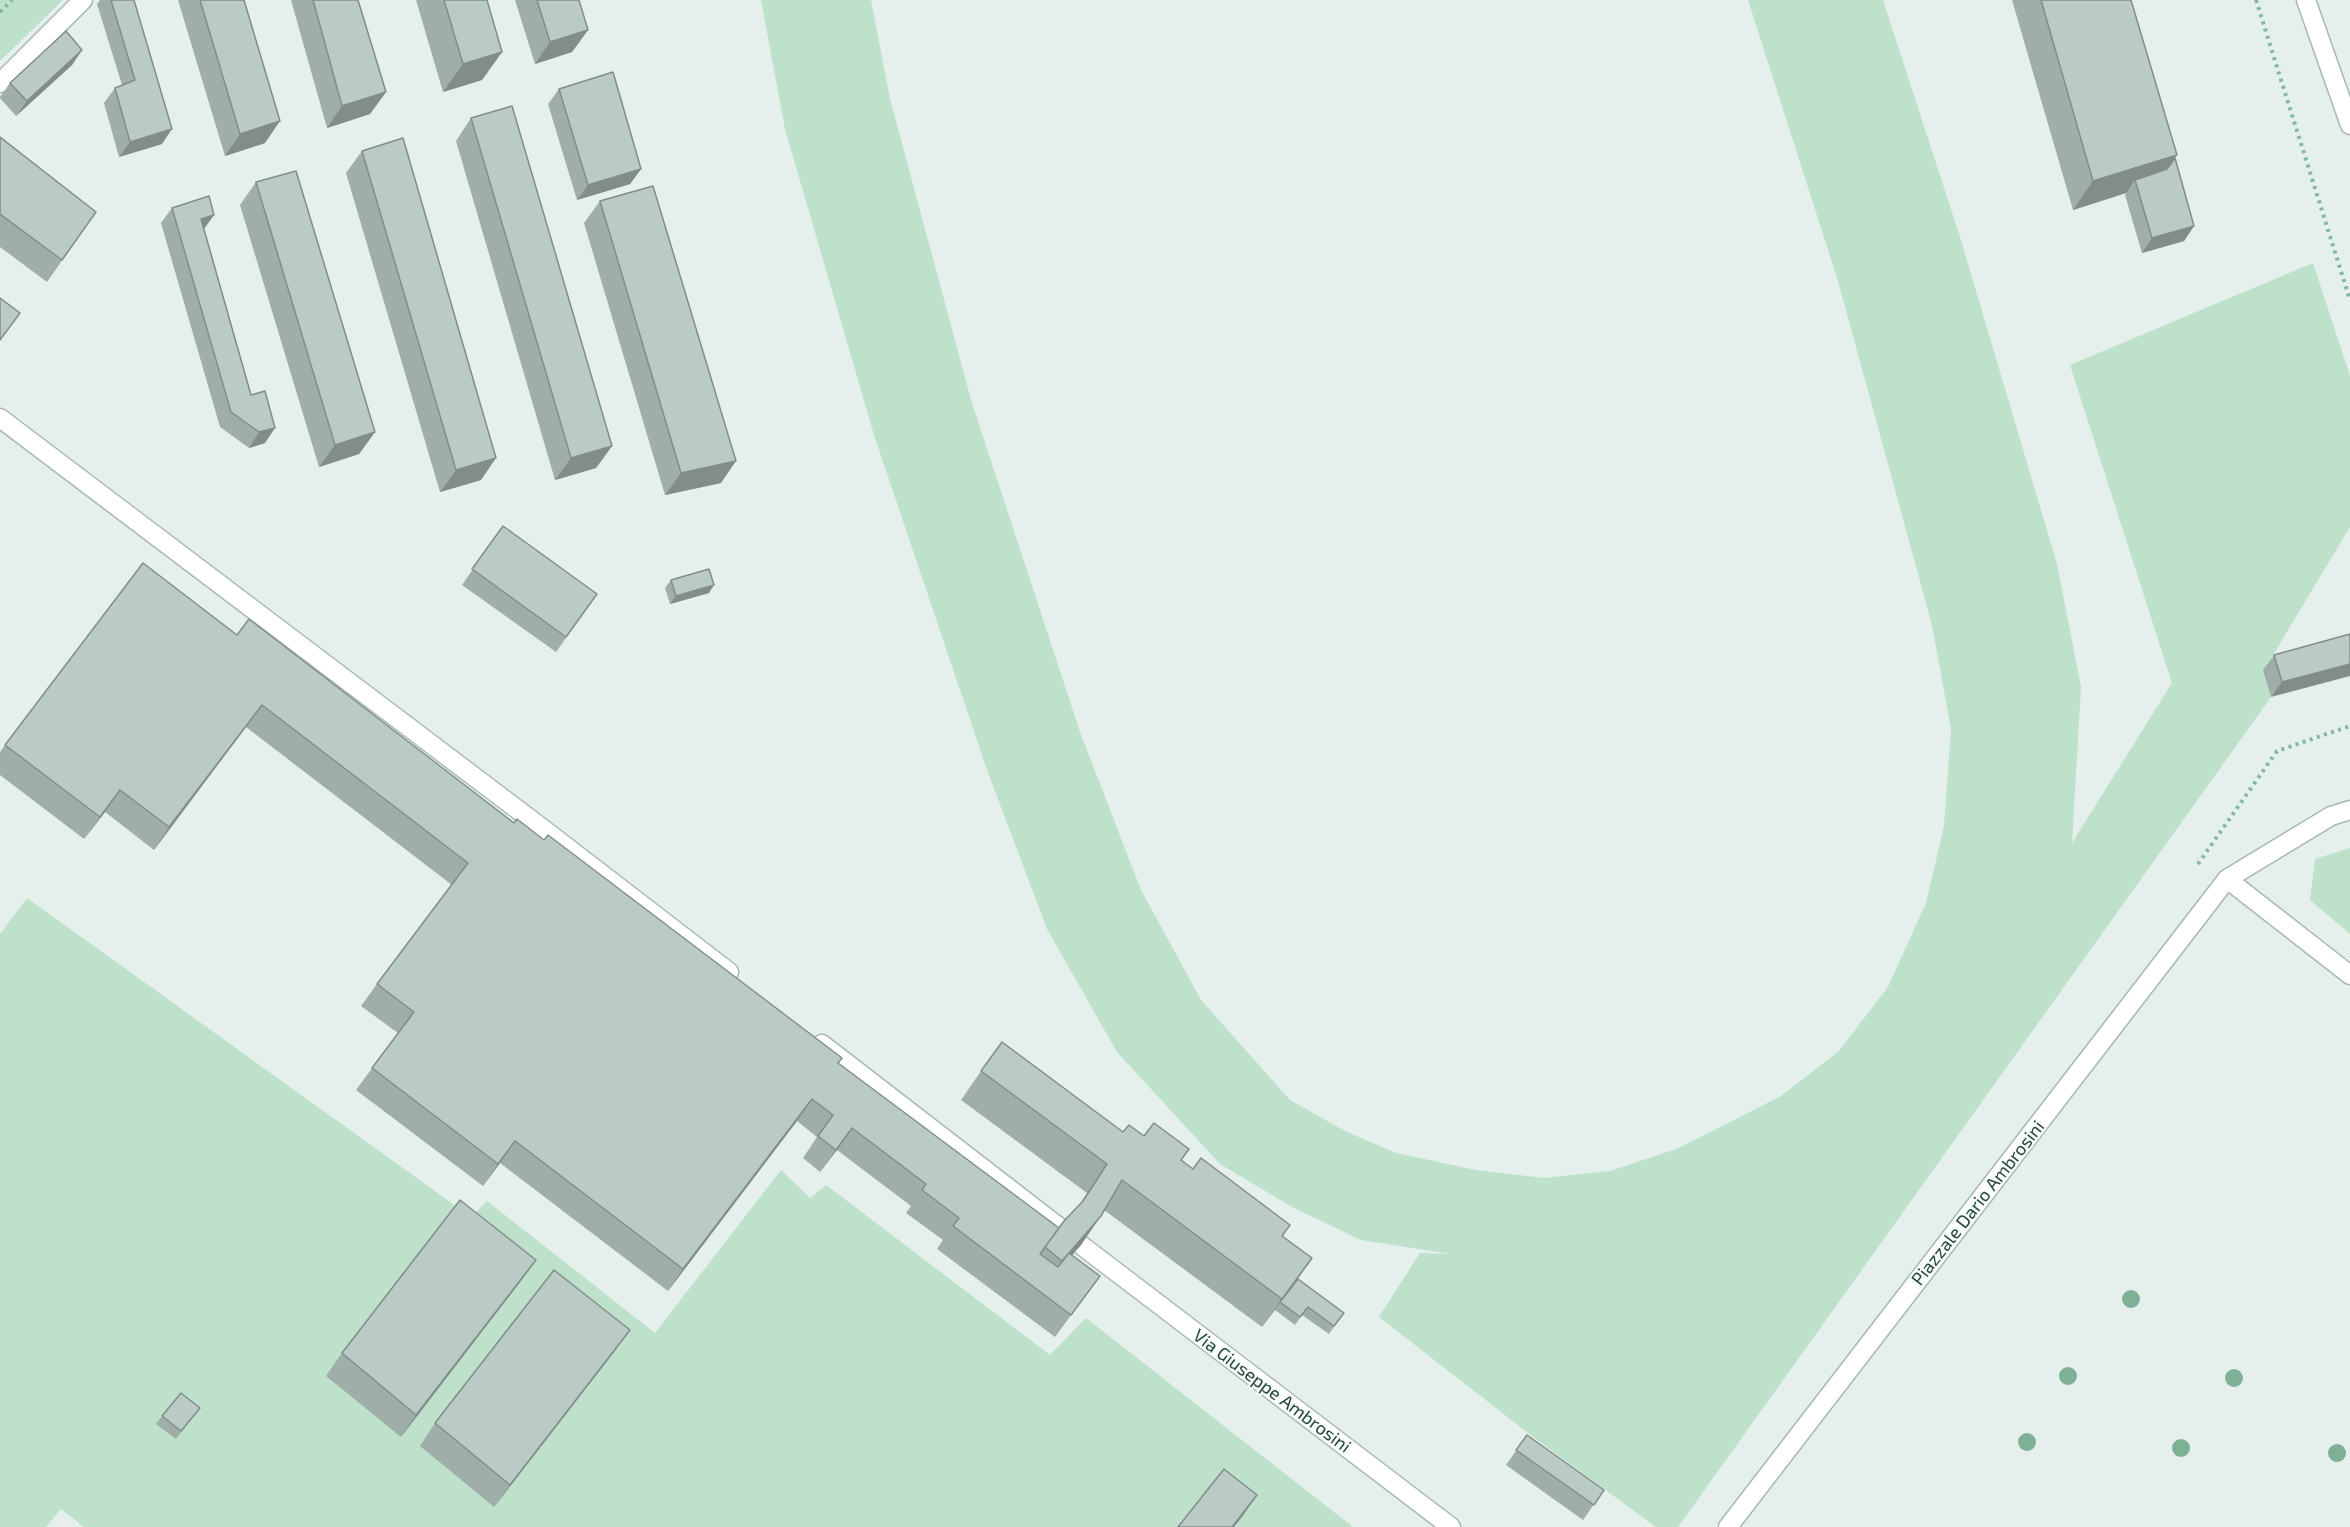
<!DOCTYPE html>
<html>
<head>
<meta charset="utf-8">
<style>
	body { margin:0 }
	canvas { display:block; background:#e5efeb }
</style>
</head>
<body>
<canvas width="2350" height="1527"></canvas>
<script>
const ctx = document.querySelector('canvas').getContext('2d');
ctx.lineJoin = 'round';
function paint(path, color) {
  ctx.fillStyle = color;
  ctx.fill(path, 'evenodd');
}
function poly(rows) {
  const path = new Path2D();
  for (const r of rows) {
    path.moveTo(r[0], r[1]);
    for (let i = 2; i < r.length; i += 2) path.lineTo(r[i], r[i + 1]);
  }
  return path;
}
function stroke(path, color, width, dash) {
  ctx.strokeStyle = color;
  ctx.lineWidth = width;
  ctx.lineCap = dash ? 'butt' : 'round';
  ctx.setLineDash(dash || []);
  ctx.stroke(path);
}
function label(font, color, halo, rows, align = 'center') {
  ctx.font = font + ' "Exo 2",sans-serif';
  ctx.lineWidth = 4.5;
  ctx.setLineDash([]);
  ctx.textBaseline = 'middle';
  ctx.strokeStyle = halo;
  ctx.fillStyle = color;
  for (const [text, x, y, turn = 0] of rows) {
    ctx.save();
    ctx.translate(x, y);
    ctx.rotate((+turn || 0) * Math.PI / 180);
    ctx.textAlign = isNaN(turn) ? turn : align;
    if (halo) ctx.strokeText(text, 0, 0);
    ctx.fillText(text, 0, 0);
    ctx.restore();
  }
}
const green = poly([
	[0,0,63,0,0,61],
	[761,0,871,0,890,99,971,400,1080,732,1141,890,1201,1000,1290,1100,1345,1131,1396,1153,1476,1170,1544,1178,1610,1171,1679,1148,1781,1096,1839,1051,1888,987,1926,903,1944,826,1951,729,1932,625,1838,281,1748,0,1883,0,1960,237,2057,564,2081,687,2072,843,2172,683,2070,365,2313,263,2350,376,2350,527,2264,670,2271,697,1678,1527,1656,1527,1532,1436,1379,1317,1420,1253,1451,1254,1361,1240,1292,1207,1220,1164,1117,1052,1047,929,987,770,874,435,785,129],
	[2350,848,2350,934,2310,900,2315,859],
	[27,898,471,1217,487,1201,655,1333,781,1170,810,1198,826,1185,1050,1355,1086,1318,1353,1527,84,1527,61,1509,46,1527,0,1527,0,934]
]);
const path = poly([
	[2256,0,2350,300],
	[0,12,12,0],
	[2198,864,2277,751,2350,726]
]);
const minor = poly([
	[2306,0,2350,125],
	[0,83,83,0],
	[0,418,542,828,729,972],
	[2227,879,2350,975],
	[822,1044,1063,1230],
	[1081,1245,1451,1527],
	[1728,1527,2227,879,2331,816,2350,810]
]);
const trees = [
	[2131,1299],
	[2068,1376],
	[2234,1378],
	[2027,1442],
	[2181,1448],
	[2337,1453]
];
const wall = poly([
	[100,0,134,0,162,144,119,157,104,103,115,88,122,85,97,4],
	[178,0,244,0,265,143,225,156],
	[291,0,358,0,386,92,370,114,327,128],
	[416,0,487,0,502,52,482,80,443,92],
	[515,0,579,0,588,30,572,52,535,64],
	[2012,0,2131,0,2194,226,2184,241,2142,253,2125,195,2126,193,2073,210],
	[82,50,72,65,16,116,0,98,0,97,10,83],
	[559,89,641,169,630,184,577,200,548,104],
	[471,118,612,446,596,468,555,480,456,141],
	[0,137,96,212,47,282,0,247],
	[362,151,481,480,440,492,346,173],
	[256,182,375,432,359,454,319,467,240,205],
	[600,201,721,483,665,495,584,223],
	[172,208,214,215,204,229,265,443,249,448,220,427,161,223],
	[503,526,597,594,556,652,462,585],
	[671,580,709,593,670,604,665,588],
	[2350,634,2271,697,2263,670,2274,655],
	[237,635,514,823,1059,1228,1078,1207,1087,1193,961,1100,981,1071,1123,1132,1144,1136,1181,1160,1282,1236,1298,1279,1344,1313,1329,1334,1302,1315,1295,1325,1275,1310,1262,1327,1104,1210,1081,1245,1072,1255,1100,1276,1055,1337,937,1249,943,1240,906,1213,911,1206,837,1150,820,1172,803,1158,817,1137,797,1121,668,1291,500,1163,483,1186,356,1090,398,1033,361,1006,377,984,452,885,246,727,154,850,105,812,84,839,0,775,0,752,5,745],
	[520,1282,401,1437,326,1376,342,1353],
	[614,1352,494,1507,420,1446,435,1423],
	[200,1408,176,1439,156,1424,162,1416],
	[1527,1435,1604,1490,1583,1520,1506,1465]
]);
const shadedWall = poly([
	[588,30,572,52,535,64,550,42],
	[82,50,72,65,16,116,27,101],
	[502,52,482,80,443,92,463,64],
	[386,92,370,114,327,128,342,106],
	[280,121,265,143,225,156,240,134],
	[172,129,162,144,119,157,130,142],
	[2177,155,2157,184,2135,180,2126,193,2073,210,2093,181],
	[641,169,630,184,577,200,588,185],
	[214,215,203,230,201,219],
	[2194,226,2184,241,2142,253,2152,238],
	[275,428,265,443,249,448,259,432],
	[375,432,359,454,319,467,335,445],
	[612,446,596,468,555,480,571,458],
	[496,458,481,480,440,492,456,470],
	[736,461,721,483,665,495,681,473],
	[714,585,709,593,670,604,676,596],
	[2350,664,2350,676,2271,697,2282,682],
	[262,705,246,727,154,850,169,827],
	[120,790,105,812,84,839,100,817],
	[812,1099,797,1121,668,1291,683,1269],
	[852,1128,837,1150,820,1172],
	[515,1141,500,1163,483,1186,498,1164],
	[1101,1216,1081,1245,1042,1289,1062,1261],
	[1312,1258,1292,1287,1262,1327,1282,1299],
	[536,1260,520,1282,401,1437,416,1415],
	[630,1330,614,1352,494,1507,510,1485],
	[1257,1495,1242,1517,1234,1527,1232,1527]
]);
const building = poly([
	[111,0,134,0,172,129,130,142,115,88,135,80,111,0],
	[200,0,244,0,280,121,240,134,200,0],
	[313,0,358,0,386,92,342,106,313,0],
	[444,0,487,0,502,52,463,64,444,0],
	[537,0,579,0,588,30,550,42,537,0],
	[2041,0,2131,0,2177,155,2093,181,2041,0],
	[66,31,82,50,27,101,10,83,66,31],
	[613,72,641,169,588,185,559,89,613,72],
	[512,106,612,446,571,458,471,118,512,106],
	[0,137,96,212,62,260,0,214,0,137],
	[403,138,496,458,456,470,362,151,403,138],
	[2175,158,2194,226,2152,238,2135,180,2167,169,2175,158],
	[296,171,375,432,335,445,256,182,296,171],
	[653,186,736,461,681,473,600,201,653,186],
	[209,196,214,215,201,219,251,395,265,391,275,428,259,432,231,412,172,208,209,196],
	[0,298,20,313,0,340,0,298],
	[503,526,597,594,566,637,472,569,503,526],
	[143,563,237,635,249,619,514,823,517,819,544,840,548,835,842,1058,838,1063,1059,1228,1040,1254,1058,1267,1069,1253,1100,1276,1071,1315,953,1226,959,1218,922,1190,926,1184,852,1128,836,1150,818,1136,833,1115,812,1099,683,1269,515,1141,498,1164,372,1068,414,1012,377,984,468,863,262,705,169,827,120,790,100,817,5,745,143,563],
	[709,569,714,585,676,596,671,580,709,569],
	[2350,634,2350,664,2282,682,2274,655,2350,634],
	[1002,1042,1123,1132,1129,1125,1144,1136,1154,1123,1189,1149,1181,1160,1193,1169,1201,1158,1290,1225,1282,1236,1312,1258,1282,1299,1122,1180,1101,1216,1062,1261,1045,1247,1064,1221,1083,1201,1107,1164,981,1071,1002,1042],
	[460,1200,536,1260,416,1415,342,1353,460,1200],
	[554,1270,630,1330,510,1485,435,1423,554,1270],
	[1298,1279,1344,1313,1334,1326,1308,1307,1300,1317,1280,1302,1298,1279],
	[181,1393,200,1408,181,1431,162,1416,181,1393],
	[1527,1435,1604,1490,1594,1505,1516,1450,1527,1435],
	[1224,1469,1257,1495,1232,1527,1178,1527,1224,1469]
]);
const streetNames = [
	["Piazzale Dario Ambrosini",1978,1203,-52],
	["Via Giuseppe Ambrosini",1272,1391,37]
];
paint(green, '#bde1ca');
stroke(minor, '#a7b8b3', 21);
stroke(path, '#83b5a9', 4, [3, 4.5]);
stroke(minor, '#fff', 18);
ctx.fillStyle = '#7eb096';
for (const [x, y] of trees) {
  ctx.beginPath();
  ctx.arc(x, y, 9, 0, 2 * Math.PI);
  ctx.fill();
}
paint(wall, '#a0aea9');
paint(shadedWall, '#828d8a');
paint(building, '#bacac5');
stroke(building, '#828d8a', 1.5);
label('18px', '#22433d', '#f6fbf9', streetNames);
</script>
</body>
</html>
